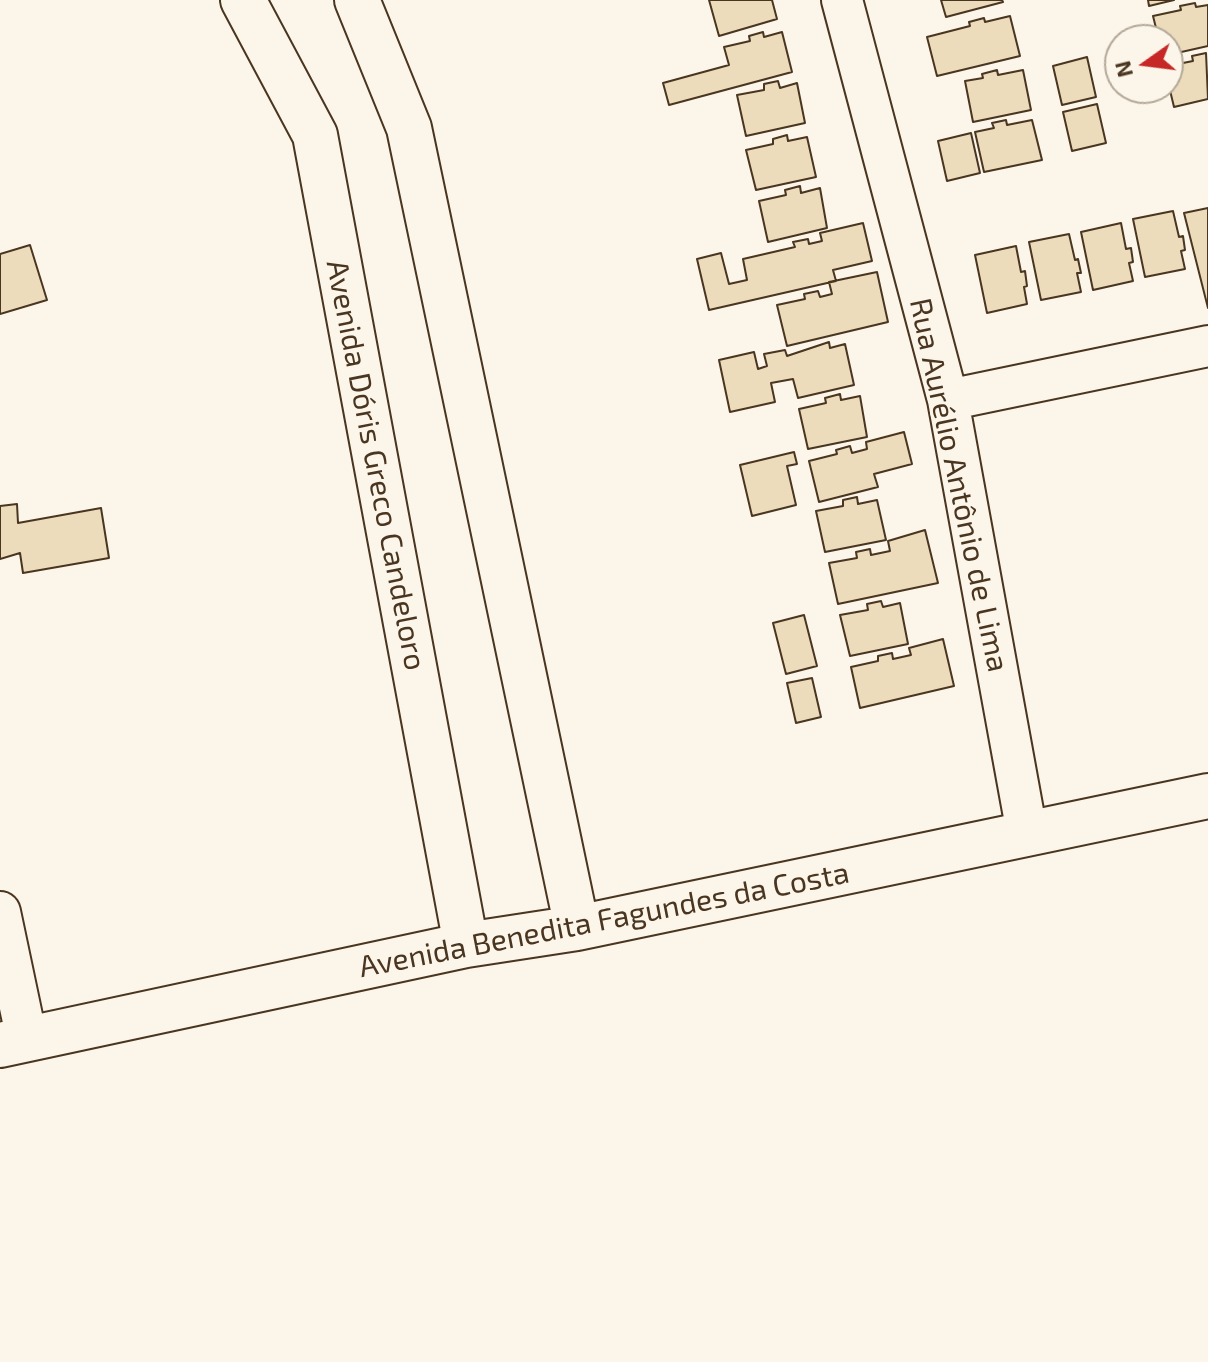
<!DOCTYPE html>
<html>
<head>
<meta charset="utf-8">
<style>
	body { margin:0 }
	#map { position:relative; width:1208px; height:1362px; overflow:hidden; background:#fbf6e9; font-family:"Exo 2",sans-serif }
	canvas { display:block }
	.north { position:absolute; left:1104px; top:24px; width:80px; height:80px; box-sizing:border-box; background:#fbf6e9; border:2px solid #b4a999; border-radius:50%; rotate:256deg; font-size:22px; font-weight:700; line-height:32px; text-align:center; color:#4a3520 }
	.north::after { content:''; display:block; margin:auto; width:28px; height:36px; background:#c62828; clip-path:polygon(50% 0,100% 100%,50% 72%,0 100%) }
</style>
</head>
<body>
<div id="map">
<canvas width="1208" height="1362"></canvas>
<div class="north">N</div>
</div>
<script>
const ctx = document.querySelector('canvas').getContext('2d');
ctx.lineJoin = 'round';
function paint(path, color) {
  ctx.fillStyle = color;
  ctx.fill(path, 'evenodd');
}
function poly(rows) {
  const path = new Path2D();
  for (const r of rows) {
    path.moveTo(r[0], r[1]);
    for (let i = 2; i < r.length; i += 2) path.lineTo(r[i], r[i + 1]);
  }
  return path;
}
function stroke(path, color, width, dash) {
  ctx.strokeStyle = color;
  ctx.lineWidth = width;
  ctx.lineCap = dash ? 'butt' : 'round';
  ctx.setLineDash(dash || []);
  ctx.stroke(path);
}
function label(font, color, halo, rows, align = 'center') {
  ctx.font = font + ' "Exo 2",sans-serif';
  ctx.lineWidth = 6;
  ctx.setLineDash([]);
  ctx.textBaseline = 'middle';
  ctx.strokeStyle = halo;
  ctx.fillStyle = color;
  for (const [text, x, y, turn = 0] of rows) {
    ctx.save();
    ctx.translate(x, y);
    ctx.rotate((+turn || 0) * Math.PI / 180);
    ctx.textAlign = isNaN(turn) ? turn : align;
    if (halo) ctx.strokeText(text, 0, 0);
    ctx.fillText(text, 0, 0);
    ctx.restore();
  }
}
const building = poly([
	[709,0,772,0,777,19,719,36,709,0],
	[941,0,1002,0,1003,2,946,17,941,0],
	[1148,0,1174,0,1149,6,1148,0],
	[1195,3,1196,7,1208,5,1208,46,1168,55,1168,40,1159,40,1153,16,1181,10,1180,6,1195,3],
	[1010,16,1020,56,937,76,927,37,970,26,969,22,984,18,985,22,1010,16],
	[763,32,764,37,782,32,792,72,669,105,663,83,729,65,724,47,750,41,749,36,763,32],
	[1206,53,1208,99,1174,107,1168,82,1168,66,1193,61,1192,56,1206,53],
	[1087,57,1096,97,1062,105,1053,66,1087,57],
	[997,70,998,75,1023,70,1031,110,973,122,965,81,983,78,982,74,997,70],
	[778,81,780,88,797,83,805,123,746,136,737,95,764,90,764,84,778,81],
	[1097,104,1106,143,1072,151,1063,112,1097,104],
	[1006,120,1007,125,1032,120,1042,160,984,172,975,132,994,128,992,123,1006,120],
	[971,133,980,173,947,181,938,141,971,133],
	[787,135,788,141,807,137,816,177,756,190,746,150,773,144,773,139,787,135],
	[800,186,801,193,820,188,827,228,768,242,759,201,786,195,785,190,800,186],
	[1208,208,1208,308,1184,213,1208,208],
	[1173,211,1179,237,1183,236,1185,250,1181,251,1185,269,1145,277,1133,219,1173,211],
	[863,223,872,261,833,270,836,281,709,310,697,259,721,253,729,284,747,280,743,259,795,247,793,242,808,239,809,244,822,241,820,233,863,223],
	[1121,223,1126,249,1131,248,1133,262,1129,263,1133,281,1093,290,1081,232,1121,223],
	[1069,234,1075,260,1078,259,1081,273,1077,273,1081,292,1041,300,1029,242,1069,234],
	[30,245,47,300,0,314,0,254,30,245],
	[1016,246,1021,272,1025,271,1027,286,1024,287,1027,304,987,313,975,255,1016,246],
	[877,272,888,322,787,346,777,305,805,299,804,294,818,291,820,297,832,294,829,282,877,272],
	[829,342,830,348,845,344,854,385,798,398,793,379,771,383,775,402,730,412,719,360,754,352,758,369,767,366,764,354,785,350,787,356,829,342],
	[840,394,841,400,860,396,867,437,808,449,799,409,826,403,825,398,840,394],
	[904,432,912,464,874,474,878,487,819,502,809,461,837,454,836,450,850,446,852,453,867,449,866,442,904,432],
	[794,452,797,464,787,466,796,505,752,516,740,465,794,452],
	[857,497,858,504,877,500,886,540,825,552,816,511,843,506,843,500,857,497],
	[17,504,18,523,101,508,109,558,23,573,20,553,0,559,0,506,17,504],
	[925,530,938,583,838,604,829,563,857,558,856,552,870,549,871,555,890,551,888,541,925,530],
	[881,601,883,607,900,603,908,644,850,656,840,615,868,610,867,604,881,601],
	[804,615,817,666,786,674,773,623,804,615],
	[943,639,954,686,860,708,851,667,878,661,878,656,892,653,893,659,911,655,909,648,943,639],
	[812,678,821,717,796,723,787,683,812,678]
]);
const street = poly([
	[842,0,948,400,1027,833],
	[948,400,1208,346],
	[0,912,27,1040]
]);
const secondary = poly([
	[243,0,315,135,466,945],
	[357,0,409,128,577,928],
	[0,1045,466,945,577,928,1208,796]
]);
const streetNames = [
	["Avenida Dóris Greco Candeloro",376,465,79],
	["Rua Aurélio Antônio de Lima",959,485,78],
	["Avenida Benedita Fagundes da Costa",604,920,-11]
];
paint(building, '#ecdcbc');
stroke(building, '#4a3520', 2);
stroke(street, '#4a3520', 44);
stroke(secondary, '#4a3520', 48);
stroke(street, '#fbf6e9', 40);
stroke(secondary, '#fbf6e9', 44);
label('30px', '#4a3520', '#fbf6e9', streetNames);
</script>
</body>
</html>
